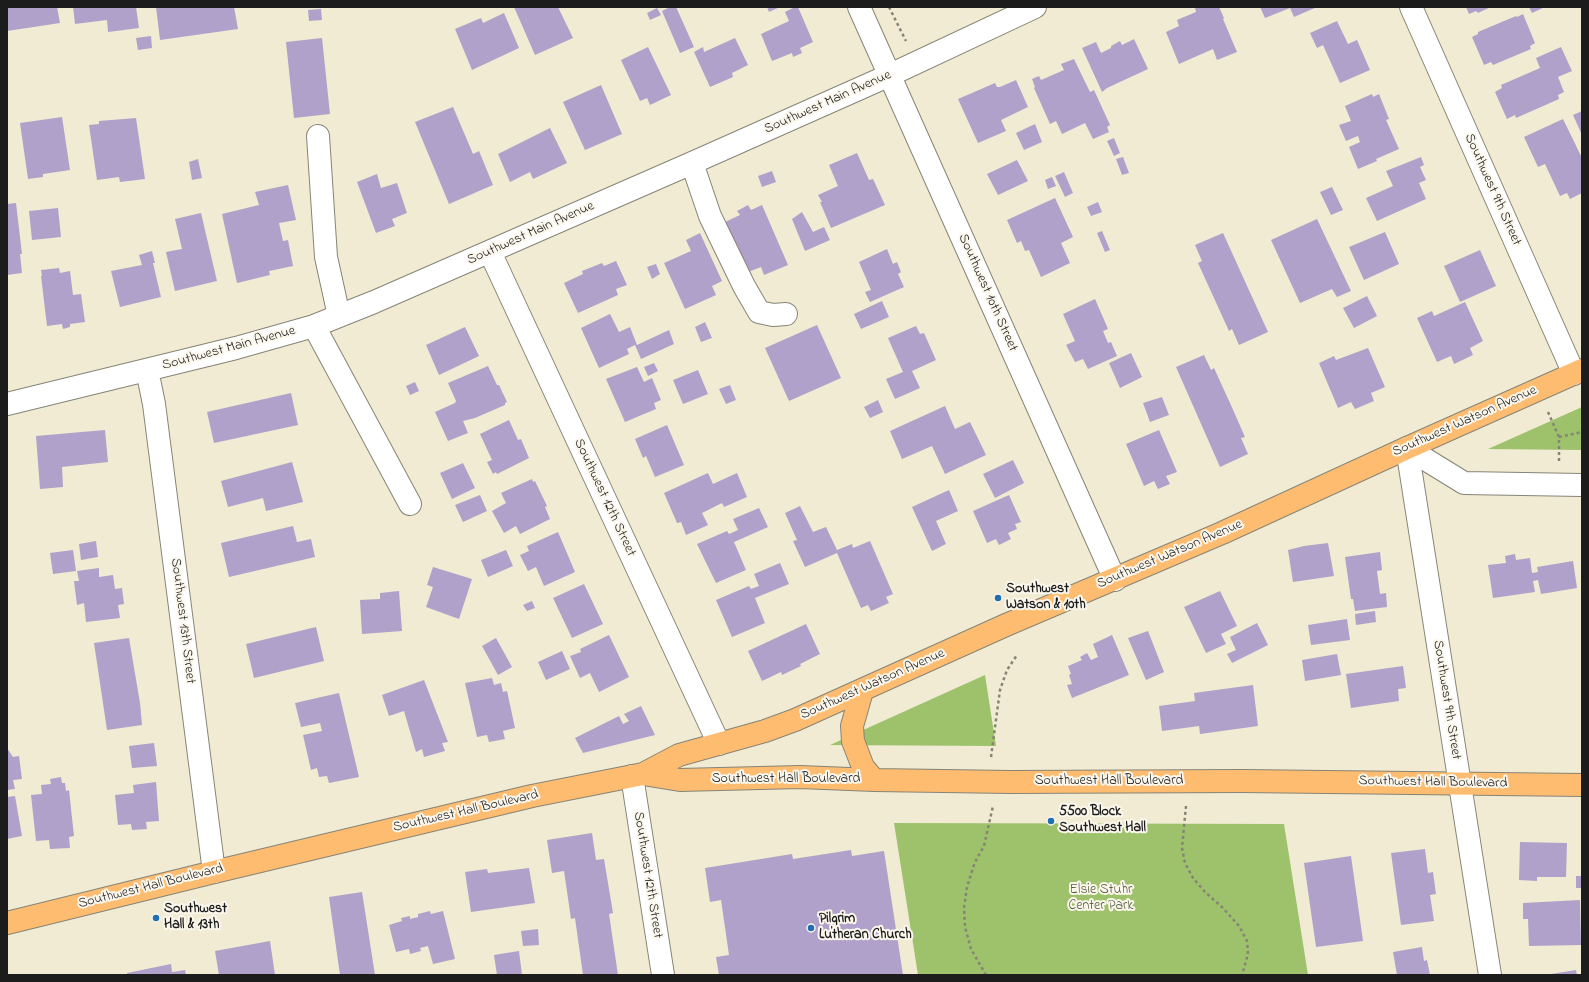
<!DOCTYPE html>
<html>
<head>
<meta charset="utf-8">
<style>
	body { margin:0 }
	#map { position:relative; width:1589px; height:982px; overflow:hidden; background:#f0ebd2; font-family:"Indie Flower",sans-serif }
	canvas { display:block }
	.frame { position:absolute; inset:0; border:8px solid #1c1c1c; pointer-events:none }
</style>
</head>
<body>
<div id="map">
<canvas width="1589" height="982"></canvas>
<div class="frame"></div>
</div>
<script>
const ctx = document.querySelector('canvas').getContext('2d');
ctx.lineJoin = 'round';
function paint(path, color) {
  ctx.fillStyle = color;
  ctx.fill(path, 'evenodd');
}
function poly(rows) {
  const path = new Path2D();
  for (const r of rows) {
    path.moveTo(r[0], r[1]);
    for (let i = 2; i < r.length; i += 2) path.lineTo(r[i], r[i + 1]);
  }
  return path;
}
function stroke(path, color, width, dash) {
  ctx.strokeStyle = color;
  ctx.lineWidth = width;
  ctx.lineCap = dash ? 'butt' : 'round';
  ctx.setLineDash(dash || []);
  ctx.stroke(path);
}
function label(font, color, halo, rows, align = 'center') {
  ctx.font = font + ' "Indie Flower",sans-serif';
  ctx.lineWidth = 4;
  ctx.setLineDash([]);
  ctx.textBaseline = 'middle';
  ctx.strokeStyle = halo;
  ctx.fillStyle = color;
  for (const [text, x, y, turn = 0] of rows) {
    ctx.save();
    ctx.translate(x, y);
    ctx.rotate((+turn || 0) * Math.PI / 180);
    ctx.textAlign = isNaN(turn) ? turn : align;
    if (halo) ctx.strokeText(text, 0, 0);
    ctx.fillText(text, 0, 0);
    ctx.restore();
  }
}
const green = poly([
	[1582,407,1582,450,1488,449],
	[985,675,996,746,830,745],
	[894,823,1284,824,1308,975,918,975]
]);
const building = poly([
	[7,7,57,7,60,23,7,31],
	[73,7,136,7,139,28,108,32,107,20,75,24],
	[156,7,234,7,238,29,160,40],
	[514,7,558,7,573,38,535,55],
	[670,7,676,7,694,47,680,53,662,11],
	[767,7,780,7,769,12],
	[795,7,798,7,813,42,800,48,802,53,793,57,792,53,772,61,761,34,789,21,785,12],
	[1198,7,1219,7,1224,18,1223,19,1237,52,1217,60,1213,49,1179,64,1166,32,1179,26,1177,20,1196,12,1195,8],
	[1260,7,1317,7,1294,17,1290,8,1265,18],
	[1466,7,1491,7,1478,13,1476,11,1469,14],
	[1529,7,1545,7,1532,13],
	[657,8,661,15,650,20,647,13],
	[321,9,322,20,309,21,308,10],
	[504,13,519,48,472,70,455,29,481,18,483,23],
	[1523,14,1535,43,1530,46,1531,49,1493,65,1491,62,1484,65,1472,37,1478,34,1478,32,1516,16,1517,17],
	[1337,21,1348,44,1357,40,1370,70,1340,83,1323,45,1317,48,1310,33],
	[151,36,152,48,138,50,136,38],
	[322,38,330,114,294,118,286,42],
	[735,38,748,65,732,73,733,77,710,87,694,52,703,47,704,52],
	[1134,39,1148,69,1107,88,1102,92,1082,48,1096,42,1101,53,1111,48,1111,46,1120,41,1122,45],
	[648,47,671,95,650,105,647,98,640,101,621,60],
	[1561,47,1572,71,1558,77,1564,92,1558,95,1559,99,1516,118,1515,115,1507,119,1495,92,1502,88,1501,85,1540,68,1536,58],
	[1074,59,1090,92,1094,90,1110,125,1107,127,1109,132,1093,139,1085,123,1062,134,1056,121,1050,124,1034,88,1035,87,1032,79,1039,76,1041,80,1064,70,1061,64],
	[1016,80,1028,107,1001,120,1006,131,978,143,958,99,995,83,997,87,1000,87],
	[601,85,622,134,585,150,563,102],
	[1372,94,1373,97,1379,94,1389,119,1386,120,1399,149,1376,159,1377,161,1358,169,1349,147,1360,142,1358,136,1346,141,1339,125,1351,121,1345,106],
	[453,107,473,154,479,151,493,185,449,204,415,122],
	[1582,111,1582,135,1573,115],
	[62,117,70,170,43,174,43,177,28,179,20,123],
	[136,118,145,179,120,182,119,177,97,180,89,125,99,124,99,121],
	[1563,119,1582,158,1582,193,1570,199,1567,193,1560,196,1545,164,1538,167,1524,137],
	[1035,124,1042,142,1024,150,1016,133],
	[550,128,567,163,533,179,530,172,510,182,498,154],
	[1114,138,1120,153,1114,156,1107,141],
	[857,153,869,180,873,179,885,205,831,228,820,202,822,202,818,195,838,186,829,165],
	[1123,157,1129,173,1122,175,1116,159],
	[1421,157,1424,165,1420,167,1426,180,1419,183,1426,199,1377,221,1366,198,1393,186,1386,171],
	[198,159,202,178,192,180,189,162],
	[1017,160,1028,181,998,195,987,174],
	[772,171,776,182,762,187,758,176],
	[1064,172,1073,193,1065,197,1055,176],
	[377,174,381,188,397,183,407,213,392,219,395,226,376,233,357,182],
	[1052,177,1056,186,1048,189,1045,180],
	[288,185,296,220,279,223,283,241,288,240,293,266,269,271,270,275,237,283,222,214,259,205,255,192],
	[1332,187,1343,210,1331,215,1320,192],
	[1055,198,1073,237,1061,243,1070,263,1041,277,1029,250,1025,251,1021,241,1017,243,1007,220],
	[1098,202,1102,212,1091,216,1087,207],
	[16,203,22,254,20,254,22,273,7,275,7,204],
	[748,205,751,210,762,205,788,265,764,275,761,267,743,274,723,223,740,215,737,211],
	[58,208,61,237,32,240,29,211],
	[802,212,813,232,824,227,830,240,805,251,792,219],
	[201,213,217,281,175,291,166,252,182,249,175,219],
	[1317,219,1351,291,1337,297,1332,289,1300,303,1271,240],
	[1102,231,1110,250,1105,252,1097,233],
	[1385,232,1399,264,1364,280,1349,247],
	[700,233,722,281,712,286,716,295,685,309,664,263,691,251,686,240],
	[1223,233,1268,332,1239,345,1232,329,1229,331,1198,263,1202,261,1195,245],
	[887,249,893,264,897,262,901,272,898,274,904,287,870,302,865,292,871,290,859,262],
	[1480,250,1496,286,1460,302,1444,266],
	[152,251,155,263,153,263,161,297,120,307,111,271,142,265,139,255],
	[616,261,627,285,616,289,618,295,578,313,564,283,583,274,582,271,602,263,604,266],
	[656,264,660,274,652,279,647,267],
	[59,268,60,273,70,271,73,295,81,294,85,322,70,324,70,327,63,329,62,324,47,326,41,276,42,276,41,270],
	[1367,296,1377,316,1354,328,1343,308],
	[1095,299,1108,329,1103,331,1108,343,1111,342,1117,356,1088,369,1083,359,1075,362,1066,345,1075,341,1063,314],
	[882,301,889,317,861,329,854,314],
	[1465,302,1483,341,1470,348,1473,355,1454,364,1451,356,1437,362,1417,318,1432,311,1434,316],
	[610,314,619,332,630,327,637,345,669,330,674,344,641,359,635,345,627,349,629,354,599,368,581,328],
	[705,322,712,338,701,342,695,327],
	[817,325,841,378,789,401,765,348],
	[916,326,920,334,924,333,936,360,912,371,920,388,895,399,886,379,903,372,888,338],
	[465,327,479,356,439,375,426,345],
	[1368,348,1385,387,1371,393,1374,401,1355,409,1351,402,1338,408,1319,363,1334,356,1336,360],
	[1131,353,1142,377,1120,388,1109,363],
	[1204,355,1211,370,1214,368,1230,403,1245,437,1241,438,1248,454,1220,467,1176,367],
	[654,363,658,371,648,376,644,367],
	[488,366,497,385,499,385,507,402,505,403,505,405,475,418,463,421,468,433,448,441,435,412,455,403,456,401,448,383],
	[637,367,644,382,652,378,661,400,654,403,656,409,625,422,606,379],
	[698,370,708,394,683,404,673,380],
	[415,382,419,391,410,395,406,386],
	[730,385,736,400,726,404,719,389],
	[291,393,298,425,214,443,207,412],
	[1162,397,1169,415,1150,422,1143,403],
	[878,400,883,412,870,418,864,407],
	[945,406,955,429,970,422,986,455,945,474,932,446,902,459,890,431],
	[509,420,518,440,521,439,529,458,497,474,496,472,493,474,487,462,492,460,480,434],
	[667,425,684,465,655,477,646,456,643,458,635,439],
	[105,430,108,462,62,467,63,487,40,489,36,436],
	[1159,430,1177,472,1166,476,1170,484,1158,489,1154,481,1144,486,1126,444],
	[1013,460,1024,483,995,498,983,474],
	[292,462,303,502,266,511,263,498,228,507,221,481],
	[463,463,475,488,452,499,440,473],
	[708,473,713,484,737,473,747,497,724,507,722,503,702,513,708,525,686,535,681,522,677,523,664,493],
	[532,479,533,482,535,481,547,506,545,507,550,519,520,534,516,526,504,533,492,511,506,503,501,493],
	[949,490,958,511,936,521,946,544,932,551,912,507],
	[480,495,487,511,463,522,455,505],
	[1009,495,1021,522,1015,524,1017,529,1008,533,1011,539,999,545,996,539,987,543,973,511],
	[800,506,813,532,826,527,837,550,852,544,853,548,870,541,893,594,886,597,889,603,871,611,868,605,861,608,837,553,805,567,793,541,797,540,785,513],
	[759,508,768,527,734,542,746,570,716,583,697,544,727,531,729,534,738,530,733,519],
	[293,526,297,542,311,539,315,557,229,577,221,543],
	[558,532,575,572,544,586,536,567,528,571,520,555,529,551,527,546],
	[96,541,98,557,81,560,79,544],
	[1328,543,1334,576,1293,582,1288,550,1304,546],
	[73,550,76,571,53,574,50,553],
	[506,550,513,566,488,577,481,560],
	[1380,552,1382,570,1377,571,1380,594,1386,593,1387,607,1355,611,1353,599,1351,599,1345,557],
	[1515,554,1516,560,1530,558,1532,573,1538,572,1537,567,1573,561,1577,588,1541,594,1538,580,1533,581,1535,592,1493,598,1488,565,1506,563,1505,556],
	[780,563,789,584,755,598,765,623,732,637,716,600,749,586,751,589,759,586,754,574],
	[433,567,472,579,459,619,426,607,433,587,427,585],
	[99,568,99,577,113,575,115,589,122,588,124,604,118,605,120,618,86,622,84,603,77,605,74,581,79,581,77,571],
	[584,584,603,624,572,638,553,598],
	[399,591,402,631,362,634,360,600,380,599,380,593],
	[1220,591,1237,626,1221,634,1226,644,1206,653,1184,607],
	[532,601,535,608,527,611,523,605],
	[1375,611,1376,622,1356,625,1355,614],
	[1347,619,1350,640,1311,645,1308,625],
	[1257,623,1268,645,1232,663,1227,654,1236,650,1230,637],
	[806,624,820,654,800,664,801,666,782,675,781,672,762,681,748,651],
	[316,627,324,661,254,678,246,644],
	[1148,631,1164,672,1146,680,1128,638],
	[609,635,629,677,599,692,590,673,580,678,570,656,581,652,580,649],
	[1112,635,1129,675,1072,698,1067,685,1072,684,1069,675,1071,674,1068,666,1082,660,1080,657,1087,653,1091,660,1098,657,1093,644],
	[129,638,140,703,142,725,107,730,94,643],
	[496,638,512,667,498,675,482,646],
	[562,651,570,669,546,680,538,662],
	[1337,654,1341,675,1305,681,1302,660],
	[1403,666,1406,688,1398,689,1399,701,1351,708,1346,674],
	[492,678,494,685,501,683,503,692,507,691,515,728,503,731,505,739,489,742,487,735,477,737,465,683],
	[424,680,448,742,442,743,445,751,424,757,422,749,416,752,404,711,389,716,382,695],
	[1253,685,1258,726,1200,734,1199,726,1162,731,1159,706,1195,701,1194,693],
	[339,693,359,777,329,783,327,776,319,777,317,768,311,770,303,735,322,731,320,723,301,727,295,703],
	[641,706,655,735,583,753,575,738,619,716,623,724,629,721,624,714],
	[154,743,157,766,132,768,129,746],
	[7,748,13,757,19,756,22,779,13,780,15,789,7,790],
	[61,777,62,783,65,783,66,791,69,790,74,836,69,837,70,848,50,849,49,840,36,841,31,795,42,794,41,785,51,784,50,779],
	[156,782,159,821,146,822,147,829,132,830,131,824,118,825,115,795,134,793,133,785],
	[15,796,22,836,7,839,7,797],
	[592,833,596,860,604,859,613,913,609,914,618,975,583,975,575,918,571,919,564,871,552,873,547,840],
	[1520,842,1567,843,1566,877,1537,877,1537,881,1519,880],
	[1425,849,1428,873,1433,872,1436,894,1430,895,1434,921,1401,925,1391,853],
	[851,850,852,856,884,851,903,975,719,975,716,957,729,955,721,900,710,902,705,868,792,854,793,859],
	[1351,856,1363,941,1316,947,1304,863],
	[529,868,535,903,471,912,465,872,487,869,488,873],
	[1576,876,1582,876,1582,888,1576,888],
	[362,892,375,975,340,975,329,897],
	[1580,900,1581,945,1529,946,1528,919,1523,919,1523,903],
	[430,911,431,914,443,911,455,959,433,964,428,946,420,948,421,951,410,954,409,949,396,952,389,925,402,921,401,918,410,916,410,919,418,917,418,914],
	[538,929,539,945,523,946,521,931],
	[270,941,275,975,219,975,215,951],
	[1422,947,1424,961,1427,960,1430,975,1397,975,1393,952],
	[519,951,522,975,497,975,494,955],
	[171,964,172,972,185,970,186,975,127,975,127,973],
	[1576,970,1577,975,1551,975,1551,974]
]);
const path = poly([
	[889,7,906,41],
	[1548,412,1559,437],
	[1559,461,1559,437,1582,432],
	[991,757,1000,690,1007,670,1017,655],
	[1186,806,1182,848,1185,863,1193,878,1205,892,1222,907,1239,926,1247,941,1248,954,1242,975],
	[986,975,971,949,965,927,964,908,967,887,975,862,984,846,993,806]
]);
const minor = poly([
	[859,7,1115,580],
	[1411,7,1574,374],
	[318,136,326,257,339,316],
	[692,163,710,216,744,286,759,312,773,315,786,314],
	[490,252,719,744],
	[314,326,410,504],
	[147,370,154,404,214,872],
	[7,404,236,348,314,326,374,302,692,163,890,75,1035,7],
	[1407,448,1490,975],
	[1407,448,1464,483,1582,485],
	[632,776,663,975]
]);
const major = poly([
	[862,691,852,726,853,741,863,767,874,780],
	[643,774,679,755,765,731,795,720,1006,625,1222,533,1407,448,1582,370],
	[7,923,214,872,532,796,643,774,680,780,800,777,874,780,1011,782,1242,781,1582,785]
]);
const markers = [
	[998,598,4,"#1f6fb2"],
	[1051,821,4,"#1f6fb2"],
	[156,918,4,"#1f6fb2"],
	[811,928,4,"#1f6fb2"]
];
const streetNames = [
	["Southwest Main Avenue",828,103,-24],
	["Southwest 9th Street",1492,190,66],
	["Southwest Main Avenue",531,234,-24],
	["Southwest 10th Street",987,293,66],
	["Southwest Main Avenue",229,349,-15],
	["Southwest Watson Avenue",1465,422,-24],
	["Southwest 12th Street",604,498,65],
	["Southwest Watson Avenue",1170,555,-23],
	["Southwest 13th Street",182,621,83],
	["Southwest Watson Avenue",873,685,-24],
	["Southwest 9th Street",1446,700,81],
	["Southwest Hall Boulevard",786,780],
	["Southwest Hall Boulevard",1109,782],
	["Southwest Hall Boulevard",1433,783,1],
	["Southwest Hall Boulevard",466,812,-13],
	["Southwest 12th Street",647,875,81],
	["Southwest Hall Boulevard",151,887,-14]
];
const poiNames = [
	["Southwest",1006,590],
	["Watson & 10th",1006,606],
	["5500 Block",1059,813],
	["Southwest Hall",1059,829],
	["Southwest",164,910],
	["Hall & 13th",164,926],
	["Pilgrim",819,920],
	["Lutheran Church",819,936]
];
const parkNames = [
	["Elsie Stuhr",1101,891],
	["Center Park",1101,907]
];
paint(green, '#9ec26c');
paint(building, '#b0a1cb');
stroke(minor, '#868477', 24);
stroke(major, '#868477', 24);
stroke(path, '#868477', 2.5, [3, 3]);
stroke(minor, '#fff', 22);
stroke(major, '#febc70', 22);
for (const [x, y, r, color] of markers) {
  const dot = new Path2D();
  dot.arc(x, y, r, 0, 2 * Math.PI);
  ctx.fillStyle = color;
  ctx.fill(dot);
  stroke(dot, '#fbf7ec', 1.5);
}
label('14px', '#1c1c1c', '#fbf7ec', streetNames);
label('bold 14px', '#1c1c1c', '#fbf7ec', poiNames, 'left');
label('14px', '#505e3c', '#fbf7ec', parkNames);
</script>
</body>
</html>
